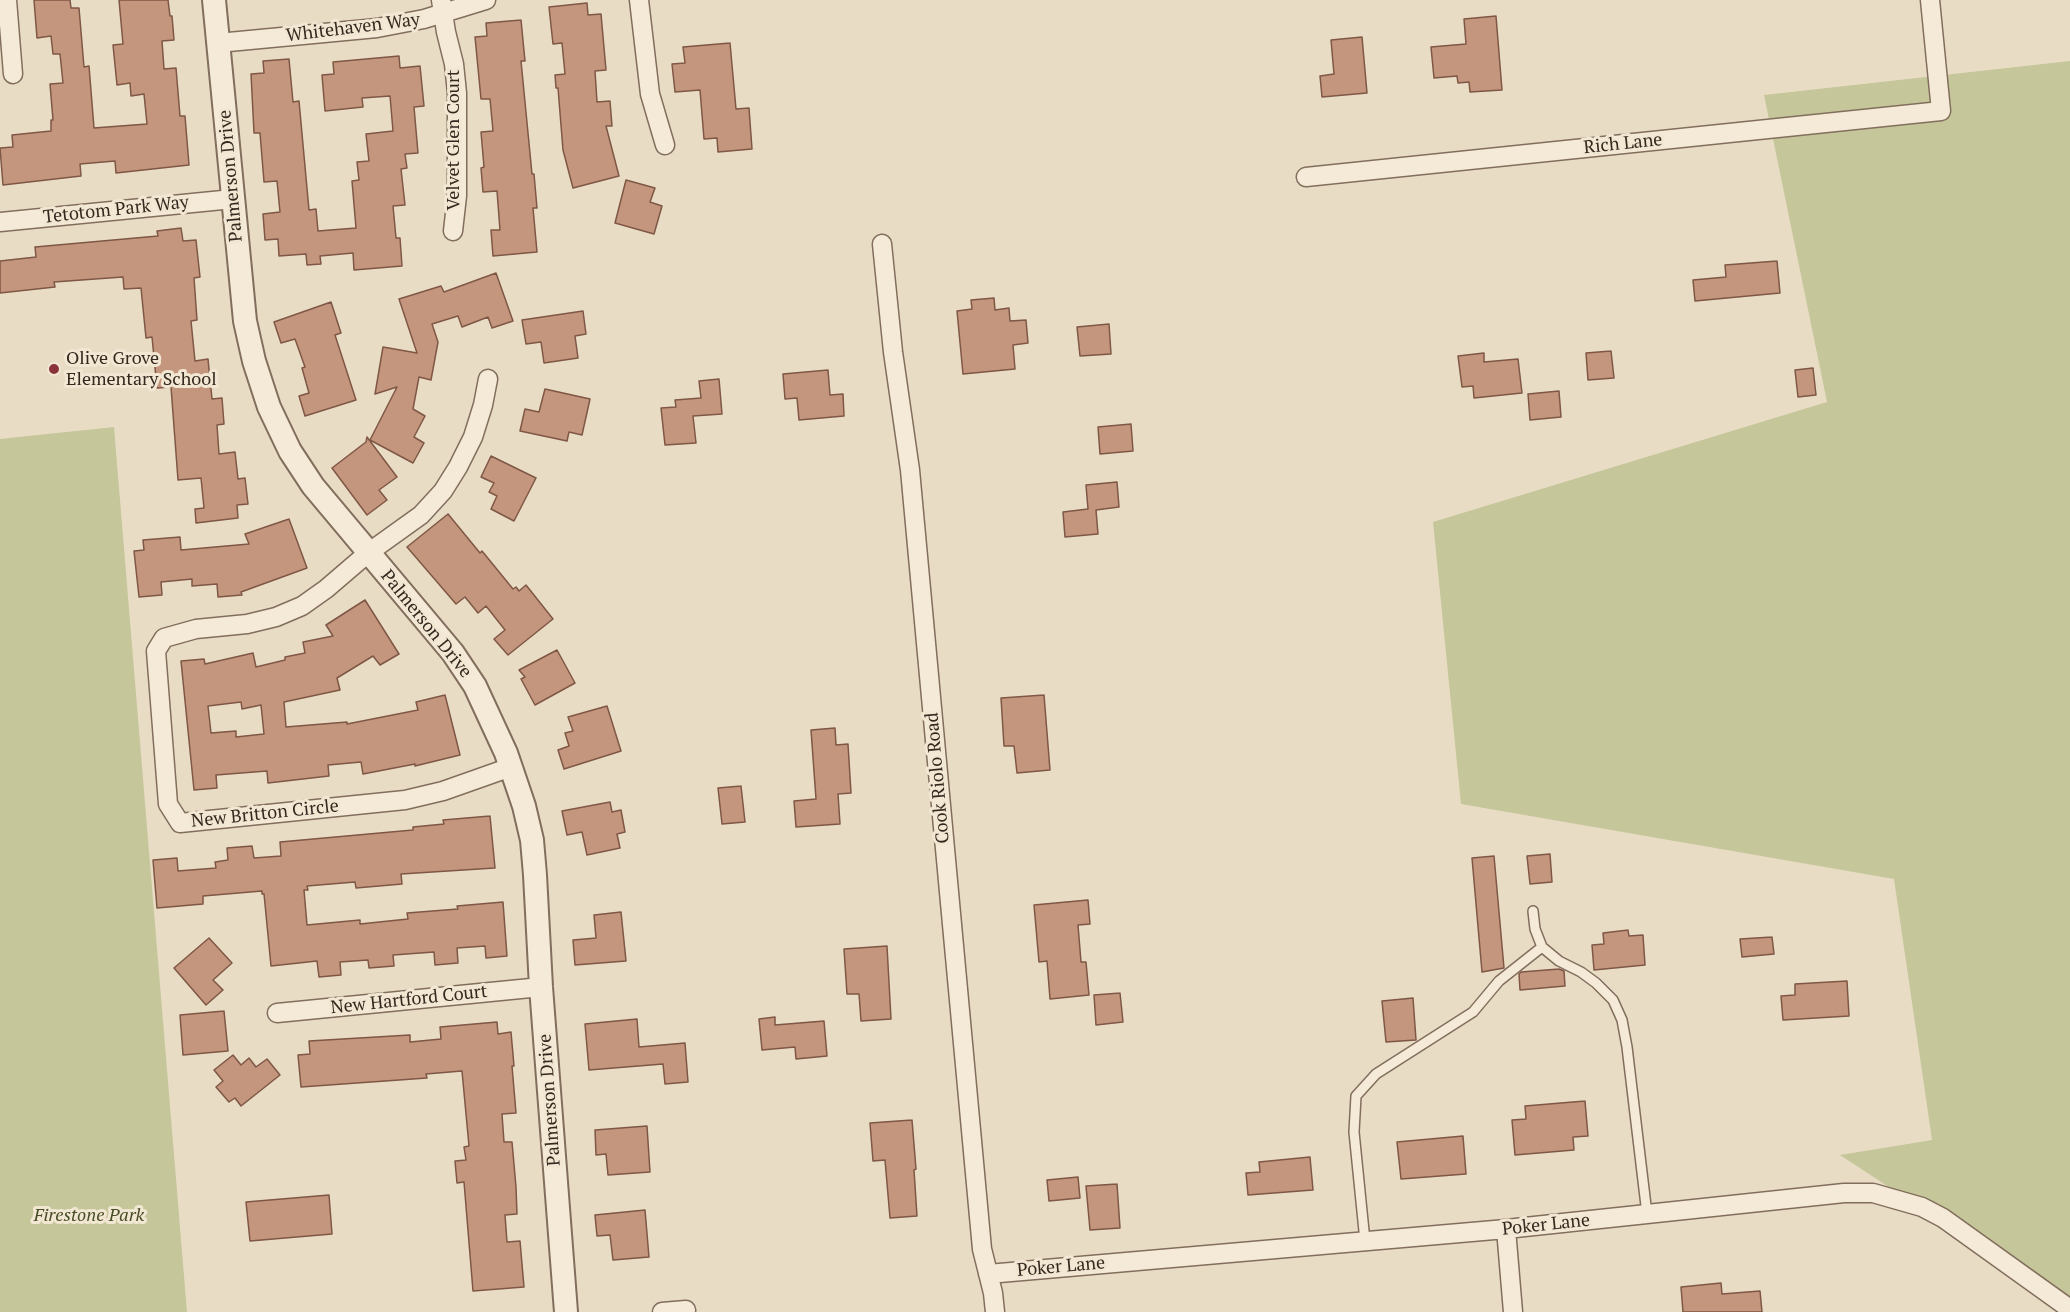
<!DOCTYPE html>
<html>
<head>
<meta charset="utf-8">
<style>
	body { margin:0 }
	canvas { display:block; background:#e9dcc5 }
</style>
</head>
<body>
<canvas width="2070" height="1312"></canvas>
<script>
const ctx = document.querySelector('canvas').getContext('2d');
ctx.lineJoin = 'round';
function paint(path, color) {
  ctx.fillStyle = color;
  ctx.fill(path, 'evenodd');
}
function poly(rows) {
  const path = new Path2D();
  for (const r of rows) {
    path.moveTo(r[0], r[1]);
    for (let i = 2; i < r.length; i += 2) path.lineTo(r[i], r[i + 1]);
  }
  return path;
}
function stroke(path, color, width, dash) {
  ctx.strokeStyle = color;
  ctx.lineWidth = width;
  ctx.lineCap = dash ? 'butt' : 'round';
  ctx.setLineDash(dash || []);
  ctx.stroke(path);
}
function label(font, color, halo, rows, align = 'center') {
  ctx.font = font + ' "PT Serif",serif';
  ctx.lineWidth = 6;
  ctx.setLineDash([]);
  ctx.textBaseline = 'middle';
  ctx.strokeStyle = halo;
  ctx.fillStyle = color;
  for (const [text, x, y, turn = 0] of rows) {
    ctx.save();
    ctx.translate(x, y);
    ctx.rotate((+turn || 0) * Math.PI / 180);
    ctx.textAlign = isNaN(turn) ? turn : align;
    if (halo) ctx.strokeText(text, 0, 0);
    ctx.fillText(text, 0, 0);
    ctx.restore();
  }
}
const green = poly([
	[2070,61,2070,1306,1840,1155,1932,1140,1894,879,1461,804,1433,522,1827,402,1764,95],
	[114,427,187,1312,0,1312,0,439]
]);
const building = poly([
	[34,0,70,0,71,8,79,8,84,67,89,66,94,128,147,124,144,94,131,96,130,83,117,85,113,45,123,44,119,0,168,0,170,16,172,16,174,40,162,41,164,69,176,68,180,116,185,116,189,165,116,173,115,161,80,164,81,176,3,185,0,148,13,147,12,135,51,131,51,120,53,120,50,84,63,83,60,54,53,54,51,36,37,38,34,0],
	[587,3,588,15,601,14,606,70,595,71,597,102,610,101,612,126,606,126,619,176,573,188,563,150,558,88,556,88,555,75,565,74,562,43,553,44,549,7,587,3],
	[1496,16,1502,90,1470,92,1469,82,1458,83,1457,76,1434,78,1431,47,1466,44,1464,19,1496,16],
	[521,20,525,61,521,61,532,174,534,174,537,208,533,208,537,252,493,256,491,230,500,230,497,191,483,192,481,168,484,167,481,132,493,131,490,99,481,99,475,37,487,36,486,23,521,20],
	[1362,37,1367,93,1322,97,1320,76,1334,74,1331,40,1362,37],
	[730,43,736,109,749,108,752,149,718,152,717,138,704,139,700,90,675,92,672,64,685,63,683,47,730,43],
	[399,56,400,68,420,66,424,106,414,107,418,153,405,154,407,168,401,169,405,205,393,206,396,238,400,238,402,266,354,270,353,253,320,256,321,264,307,265,306,254,279,256,278,239,265,240,263,214,280,212,277,181,264,182,260,133,254,133,251,74,264,73,263,61,289,59,293,102,299,101,309,210,316,209,318,231,356,228,352,181,359,180,357,162,369,161,366,134,393,131,390,96,362,98,363,107,325,111,322,75,334,74,333,62,399,56],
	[626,180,655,188,650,202,662,206,654,234,615,223,626,180],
	[181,228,183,241,196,240,200,277,194,278,197,320,191,321,195,361,208,359,212,399,222,398,224,424,217,425,219,454,235,452,238,479,245,478,248,504,237,505,238,518,196,523,195,509,204,508,201,478,178,480,171,387,157,388,152,337,146,338,141,288,124,289,123,277,54,282,55,287,0,293,0,261,36,257,35,247,158,236,157,231,181,228],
	[1777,261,1780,293,1695,301,1693,280,1726,277,1725,265,1777,261],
	[496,273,513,321,492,328,488,317,462,327,458,316,432,324,438,342,431,380,419,377,413,409,425,416,414,437,424,443,413,463,370,440,397,387,375,394,383,347,417,353,399,299,441,286,444,292,496,273],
	[994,298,995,310,1009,308,1010,321,1026,320,1028,343,1013,345,1015,369,963,374,957,311,972,309,971,300,994,298],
	[331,302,341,333,335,335,356,400,305,416,299,396,309,393,302,368,305,367,295,339,281,343,274,322,331,302],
	[583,311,586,334,575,336,578,358,544,363,541,342,526,344,522,320,583,311],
	[1109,324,1111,354,1080,356,1077,327,1109,324],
	[1611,351,1614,378,1588,380,1586,353,1611,351],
	[1484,353,1484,362,1518,359,1522,393,1474,398,1473,386,1462,387,1458,356,1484,353],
	[1813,368,1816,395,1798,397,1795,370,1813,368],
	[828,370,830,395,843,394,844,416,799,420,797,398,785,399,783,374,828,370],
	[719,379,722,414,693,416,696,443,665,445,661,408,676,407,675,400,701,398,699,381,719,379],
	[545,389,590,399,582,435,569,432,567,441,520,431,525,409,539,412,545,389],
	[1559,391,1561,417,1530,420,1528,394,1559,391],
	[1131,424,1133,451,1100,454,1098,427,1131,424],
	[367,437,397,477,379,490,387,500,367,515,332,468,366,442,367,437],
	[491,456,536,478,514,521,491,509,497,496,489,492,494,483,481,477,491,456],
	[1117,482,1119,507,1096,510,1098,534,1065,537,1063,512,1088,509,1086,485,1117,482],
	[448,514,480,553,482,551,513,589,516,587,519,591,526,585,553,619,508,655,494,639,505,630,486,606,478,613,465,597,456,604,407,547,448,514],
	[289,519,307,568,241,592,242,595,218,597,217,584,192,586,192,579,161,582,162,595,139,597,134,551,144,550,143,540,180,537,181,550,249,544,245,534,289,519],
	[365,600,399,654,380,665,373,656,337,678,340,690,284,702,286,727,347,722,347,724,418,710,416,702,445,695,460,755,415,766,415,764,363,774,361,762,328,765,329,776,268,783,267,771,216,775,217,788,194,790,181,661,204,659,205,664,253,653,256,667,285,660,285,657,305,653,303,642,333,636,326,625,365,600],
	[241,702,242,709,261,705,264,734,236,737,236,731,211,733,208,706,241,702],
	[557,650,575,683,535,705,521,679,525,677,519,670,557,650],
	[1044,695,1050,770,1017,773,1014,746,1004,746,1001,698,1044,695],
	[607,706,621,751,564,769,558,750,569,746,565,733,573,731,568,717,607,706],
	[835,728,836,745,848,744,851,793,838,794,840,824,796,827,794,801,816,799,811,730,835,728],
	[741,786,745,822,722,824,718,788,741,786],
	[610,802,612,812,621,810,625,832,617,834,620,848,587,855,582,832,567,835,562,811,610,802],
	[490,816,495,868,401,874,402,884,356,888,355,882,307,886,308,890,304,890,307,925,360,920,360,924,408,919,407,913,458,909,457,906,503,902,507,956,486,958,485,946,457,948,458,963,435,965,434,952,393,955,394,966,369,968,368,960,340,962,341,975,319,977,317,961,271,966,264,894,262,894,262,891,203,896,203,904,157,908,153,860,177,858,178,871,216,868,215,862,228,860,227,848,252,846,254,858,281,856,280,842,413,830,413,827,444,824,443,820,490,816],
	[1550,854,1552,882,1530,884,1527,856,1550,854],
	[1494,856,1504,968,1482,972,1472,858,1494,856],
	[1088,900,1090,924,1078,925,1081,962,1086,962,1089,995,1050,999,1047,961,1039,962,1034,905,1088,900],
	[621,912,626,961,575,965,573,940,596,938,594,915,621,912],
	[1628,930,1629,936,1643,935,1645,965,1594,970,1592,945,1604,944,1603,933,1628,930],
	[1772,937,1774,954,1742,957,1740,939,1772,937],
	[209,938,232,963,213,980,223,990,206,1005,174,968,209,938],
	[887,946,891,1019,861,1021,859,994,847,994,844,949,887,946],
	[1559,969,1564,971,1565,986,1520,990,1519,974,1521,972,1559,969],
	[1847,981,1849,1016,1783,1020,1781,996,1795,995,1795,984,1847,981],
	[1120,993,1123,1022,1096,1025,1094,995,1120,993],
	[1413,998,1416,1040,1386,1042,1382,1001,1413,998],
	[224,1011,228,1051,183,1055,180,1015,224,1011],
	[775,1017,775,1025,824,1021,827,1056,796,1059,795,1047,762,1050,759,1019,775,1017],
	[637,1019,639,1047,685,1043,688,1082,665,1084,663,1064,589,1070,585,1024,637,1019],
	[497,1022,498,1034,511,1032,514,1066,512,1066,516,1113,502,1114,504,1142,512,1142,516,1187,517,1214,505,1215,507,1242,520,1241,524,1287,473,1291,464,1182,457,1183,455,1161,466,1160,464,1147,469,1146,462,1071,426,1074,427,1078,301,1087,298,1055,310,1054,309,1041,410,1035,410,1042,441,1039,440,1027,497,1022],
	[233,1055,241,1065,249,1058,256,1067,267,1059,280,1075,241,1106,235,1098,229,1102,216,1087,223,1081,214,1070,233,1055],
	[1585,1101,1588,1136,1573,1137,1574,1150,1515,1155,1512,1120,1526,1119,1525,1106,1585,1101],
	[912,1120,916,1169,914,1170,917,1216,890,1218,885,1160,873,1161,870,1123,912,1120],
	[647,1126,650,1172,608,1175,606,1154,596,1155,595,1130,647,1126],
	[1463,1136,1466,1174,1401,1179,1397,1142,1463,1136],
	[1310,1157,1313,1190,1248,1195,1246,1173,1260,1172,1259,1162,1310,1157],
	[1078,1177,1080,1198,1049,1201,1047,1180,1078,1177],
	[1117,1184,1120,1228,1090,1230,1086,1186,1117,1184],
	[329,1195,332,1234,250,1241,246,1202,329,1195],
	[645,1210,649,1257,613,1260,610,1235,597,1236,595,1215,645,1210],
	[1721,1283,1722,1294,1760,1291,1762,1312,1683,1312,1681,1287,1721,1283]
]);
const service = poly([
	[1533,911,1535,929,1542,947,1559,961,1581,972,1596,983,1613,1000,1622,1020,1627,1047,1647,1214],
	[1365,1241,1354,1132,1356,1096,1376,1074,1473,1012,1499,981,1542,947]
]);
const minor = poly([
	[7,0,13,74],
	[441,0,446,32,454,64,457,93,457,196,453,231],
	[639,0,650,94,665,145],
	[218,43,377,28,424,19,486,0],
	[1306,177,1941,111,1930,0],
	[0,222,233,199],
	[882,244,893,352,910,470,982,1249,993,1293,995,1312],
	[488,379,483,405,473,437,458,467,443,491,421,515,368,553,326,589,302,606,276,617,247,624,196,629,164,638,156,651,168,804,180,823,405,800,443,791,511,767],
	[277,1013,541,987],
	[1506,1229,1513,1312],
	[988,1274,1506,1229,1844,1193,1873,1193,1922,1207,1943,1218,2070,1309],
	[662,1312,686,1310]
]);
const tertiary = poly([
	[214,0,245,321,254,361,269,407,290,451,313,486,453,653,475,686,506,753,524,806,532,840,535,875,541,987,566,1312]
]);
const markers = [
	[54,369,6,"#8b333a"]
];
const streetNames = [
	["Whitehaven Way",353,28,-7],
	["Velvet Glen Court",454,140,-90],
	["Rich Lane",1623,144,-6],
	["Palmerson Drive",231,176,-95],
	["Tetotom Park Way",116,210,-6],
	["Palmerson Drive",426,624,51],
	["Cook Riolo Road",938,778,-95],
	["New Britton Circle",265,814,-6],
	["New Hartford Court",409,1000,-6],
	["Palmerson Drive",550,1100,-94],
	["Poker Lane",1546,1225,-6],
	["Poker Lane",1061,1267,-5]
];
const poiNames = [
	["Olive Grove",66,359],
	["Elementary School",66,380]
];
const parkNames = [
	["Firestone Park",89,1216]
];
paint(green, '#c5c69a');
paint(building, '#c4967e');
stroke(building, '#7f5745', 1.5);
stroke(service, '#826e5d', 12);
stroke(minor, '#826e5d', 21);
stroke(tertiary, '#826e5d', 26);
stroke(service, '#f5ead7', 9);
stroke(minor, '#f5ead7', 18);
stroke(tertiary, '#f5ead7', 22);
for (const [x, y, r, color] of markers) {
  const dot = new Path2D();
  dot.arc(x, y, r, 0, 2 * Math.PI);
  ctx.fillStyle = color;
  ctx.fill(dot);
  stroke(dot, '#f2e7d3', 2);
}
label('18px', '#34281f', '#f2e7d3', streetNames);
label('18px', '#34281f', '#f2e7d3', poiNames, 'left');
label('italic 18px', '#484e28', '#f2e7d3', parkNames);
</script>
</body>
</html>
